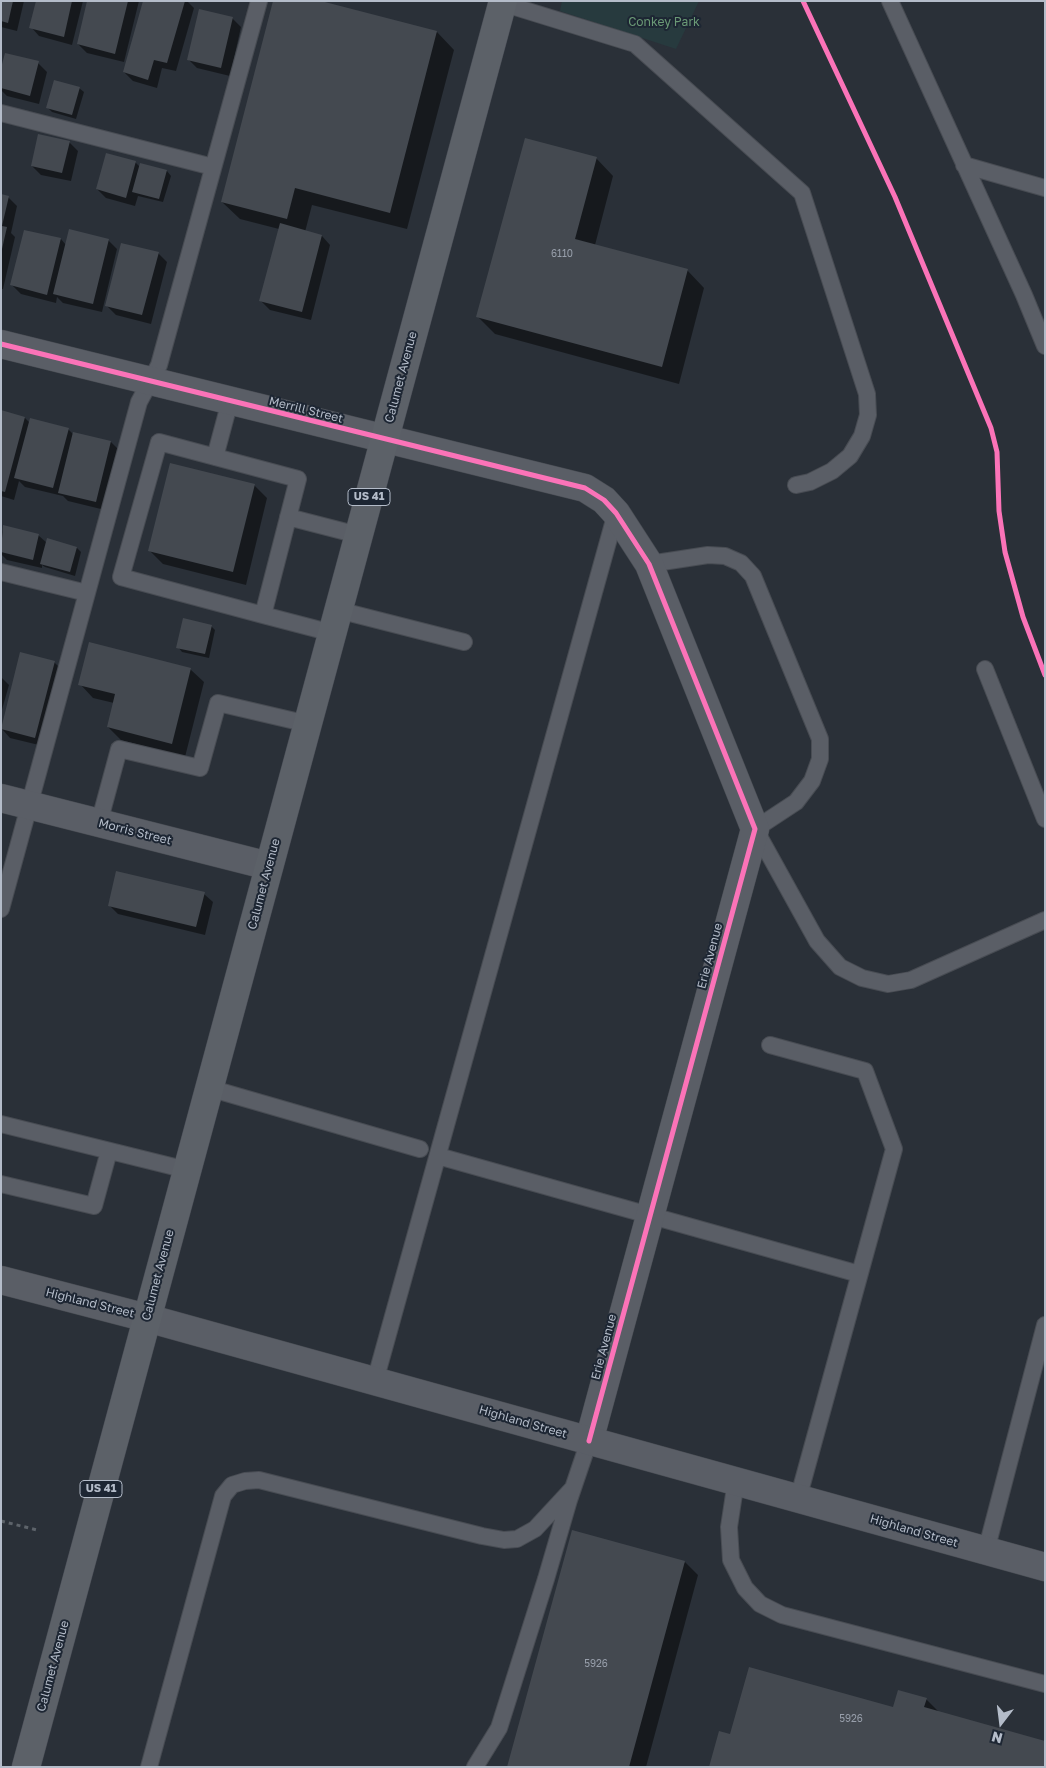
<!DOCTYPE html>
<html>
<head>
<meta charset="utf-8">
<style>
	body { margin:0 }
	#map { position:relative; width:1046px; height:1768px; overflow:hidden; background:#2a3038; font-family:"Golos Text",sans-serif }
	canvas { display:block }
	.frame { position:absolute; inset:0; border:2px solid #b4bcc9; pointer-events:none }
	.north { position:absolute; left:976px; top:1698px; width:50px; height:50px; -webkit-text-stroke:4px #1d2633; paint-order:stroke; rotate:195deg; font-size:14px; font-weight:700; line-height:20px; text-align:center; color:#b4bcc9 }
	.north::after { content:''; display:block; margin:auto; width:18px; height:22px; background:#b4bcc9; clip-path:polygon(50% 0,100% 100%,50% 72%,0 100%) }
</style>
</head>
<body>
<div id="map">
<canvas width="1046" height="1768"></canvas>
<div class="frame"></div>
<div class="north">N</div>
</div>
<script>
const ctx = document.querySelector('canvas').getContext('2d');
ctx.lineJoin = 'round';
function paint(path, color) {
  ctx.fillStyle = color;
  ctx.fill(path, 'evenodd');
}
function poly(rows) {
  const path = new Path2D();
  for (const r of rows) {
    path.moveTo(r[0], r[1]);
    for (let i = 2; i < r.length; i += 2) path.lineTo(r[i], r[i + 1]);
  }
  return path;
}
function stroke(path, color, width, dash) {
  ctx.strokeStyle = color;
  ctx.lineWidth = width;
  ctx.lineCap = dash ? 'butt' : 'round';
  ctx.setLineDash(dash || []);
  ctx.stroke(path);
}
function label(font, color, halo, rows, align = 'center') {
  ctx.font = font + ' "Golos Text",sans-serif';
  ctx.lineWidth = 4;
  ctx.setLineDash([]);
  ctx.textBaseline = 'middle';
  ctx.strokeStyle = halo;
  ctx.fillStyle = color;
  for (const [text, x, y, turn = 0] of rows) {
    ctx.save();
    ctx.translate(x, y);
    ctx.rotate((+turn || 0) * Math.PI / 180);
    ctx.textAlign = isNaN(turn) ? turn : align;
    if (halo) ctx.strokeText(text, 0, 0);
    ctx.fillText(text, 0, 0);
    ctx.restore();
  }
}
const green = poly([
	[562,1,699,1,676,49,560,11]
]);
const shadow = poly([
	[1,1,24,1,17,31,1,27],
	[37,1,83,1,72,45,39,36,31,27],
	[89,1,139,1,124,62,87,53,78,44],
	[144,1,187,1,194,8,176,71,162,68,157,88,133,81,124,72],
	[232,18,241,27,230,76,197,68,188,59],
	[437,32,454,50,407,229,312,205,305,232,322,236,330,245,311,320,270,310,261,301,279,229,240,219,222,202],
	[38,63,47,72,39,104,7,96,1,90,1,73],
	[79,88,84,92,76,119,52,112,48,108],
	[69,142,78,151,71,181,41,175,32,166],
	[107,154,136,163,140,167,141,164,167,171,171,176,163,202,138,196,135,206,106,198,97,189],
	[596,158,613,176,595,245,687,270,704,288,679,384,495,334,478,317],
	[1,195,8,197,17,206,11,233,15,237,3,289,1,289],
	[61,239,66,245,108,240,117,249,102,312,63,303,57,297,56,303,21,294,12,285],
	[158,253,167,262,151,324,116,315,107,306],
	[1,412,25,418,30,423,68,429,74,435,74,433,111,442,120,451,105,510,68,501,63,496,25,487,19,481,14,500,1,496],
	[254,485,267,498,246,585,163,564,150,551],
	[4,526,38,535,47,543,77,548,81,552,75,576,45,567,42,565,42,568,7,560,1,554,1,536],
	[211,626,215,630,209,658,182,652,178,647],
	[54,662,63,671,43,746,10,738,2,729],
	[190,669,204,682,185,757,121,740,108,727,114,703,93,698,80,684],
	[1,677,9,685,1,713],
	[204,894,213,902,205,935,118,914,109,905],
	[685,1562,698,1575,646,1767,509,1767],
	[926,1699,940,1713,731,1736,894,1709]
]);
const building = poly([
	[1,1,13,1,8,23,1,21],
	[36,1,72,1,64,37,29,28],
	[87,1,128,1,115,54,77,44],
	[143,1,185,1,167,63,154,60,148,80,123,72],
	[273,1,321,1,437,31,390,213,295,188,287,219,221,202],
	[199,9,233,17,221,68,187,60],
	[5,53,39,61,30,96,1,88,1,68],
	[54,80,80,87,72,115,46,108],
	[38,134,70,141,62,173,31,166],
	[525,138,597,157,575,239,688,269,662,367,476,317],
	[106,153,136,161,126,198,96,189],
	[140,163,167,170,159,199,132,192],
	[1,194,9,196,2,226,7,227,2,249],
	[280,223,322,235,302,312,259,301],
	[69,229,109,239,93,304,53,294],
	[24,230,61,238,47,295,10,285],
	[121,243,159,252,142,315,105,306],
	[1,410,25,417,5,492,1,491],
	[30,418,69,428,53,488,14,478],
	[73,432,111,441,96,502,58,493],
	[170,463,255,484,233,572,148,551],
	[3,525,39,534,33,560,1,552],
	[47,538,77,547,70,572,40,564],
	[183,618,212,625,205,654,176,648],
	[89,642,191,668,172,744,107,727,115,694,78,685],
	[20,652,55,661,35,738,1,729],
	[116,871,205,892,196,927,108,906],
	[572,1530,685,1561,629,1767,507,1767],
	[749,1667,893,1707,898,1690,927,1698,924,1707,1045,1741,1045,1767,709,1767,719,1731,730,1734]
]);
const path = poly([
	[1,1521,37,1530]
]);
const service = poly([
	[890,1,1024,295,1045,346],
	[502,3,635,44,802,193,867,394,868,415,862,436,850,456,832,471,810,482,796,485],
	[1,113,213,167],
	[964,165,1045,188],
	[215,457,230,401],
	[288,517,358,535],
	[649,564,708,555,725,556,741,563,753,576,820,739,820,759,812,781,796,802,755,829,817,941,840,967,862,978,888,984,911,980,1045,920],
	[1,572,87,593],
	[338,610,464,642],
	[263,615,298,479,159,442,121,577,263,615,332,633],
	[985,669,1045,819],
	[99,823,119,749,200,768,218,703,308,724],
	[1,909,139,402,159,365,259,1],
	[770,1045,865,1071,894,1149,798,1499],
	[209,1088,420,1149],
	[1,1124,187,1170],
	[438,1156,859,1274],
	[1,1184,94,1206,109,1151],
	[375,1381,616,513],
	[736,1481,729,1527,731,1560,745,1588,760,1604,782,1615,1045,1684],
	[986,1551,1045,1325],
	[149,1767,223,1496,232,1485,245,1481,259,1480,482,1536,504,1540,517,1539,535,1529,573,1488],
	[475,1767,499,1728,546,1579,569,1500,589,1441]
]);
const minor = poly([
	[1,344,585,488,604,500,616,513,649,564,755,829,589,1441],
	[1,798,269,866]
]);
const tertiary = poly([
	[1,1280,147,1318,1045,1567]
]);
const primary = poly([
	[26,1767,503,1]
]);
const cycleway = poly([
	[803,1,895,197,991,428,997,452,999,511,1005,552,1023,617,1045,675],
	[1,344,585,488,604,500,616,513,649,564,755,829,589,1441]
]);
const numberNames = [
	["6110",562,254],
	["5926",596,1664],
	["5926",851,1719]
];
const shields = [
	[369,497,42],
	[101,1489,42]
];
const shieldNames = [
	["US 41",369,497],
	["US 41",101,1489]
];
const parkNames = [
	["Conkey Park",664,22]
];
const streetNames = [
	["Calumet Avenue",401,377,-75],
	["Merrill Street",306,410,14],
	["Morris Street",135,832,14],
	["Calumet Avenue",264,884,-75],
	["Erie Avenue",710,956,-75],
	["Calumet Avenue",158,1275,-75],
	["Highland Street",90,1303,14],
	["Erie Avenue",604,1347,-75],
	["Highland Street",523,1422,16],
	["Highland Street",914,1531,16],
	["Calumet Avenue",53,1666,-75]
];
paint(green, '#273a3e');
paint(shadow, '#0007');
paint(building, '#444950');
stroke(service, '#484c53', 18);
stroke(minor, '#484c53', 29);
stroke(tertiary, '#484c53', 29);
stroke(primary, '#484c55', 29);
stroke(path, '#5d636a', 3, [4, 4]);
stroke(service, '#5a5e66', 16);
stroke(minor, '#5a5e66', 28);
stroke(tertiary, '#5a5e66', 28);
stroke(primary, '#5c6168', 28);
stroke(cycleway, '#fb73b8', 5);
label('10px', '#989fab', null, numberNames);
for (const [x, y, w] of shields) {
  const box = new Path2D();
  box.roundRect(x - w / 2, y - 8.5, w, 17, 4);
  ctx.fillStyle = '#1d2633';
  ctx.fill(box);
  stroke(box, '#b4bcc9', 1);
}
label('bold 11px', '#b4bcc9', null, shieldNames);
label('12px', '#6b9a76', '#1d2633', parkNames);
label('12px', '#b4bcc9', '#1d2633', streetNames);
</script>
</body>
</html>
